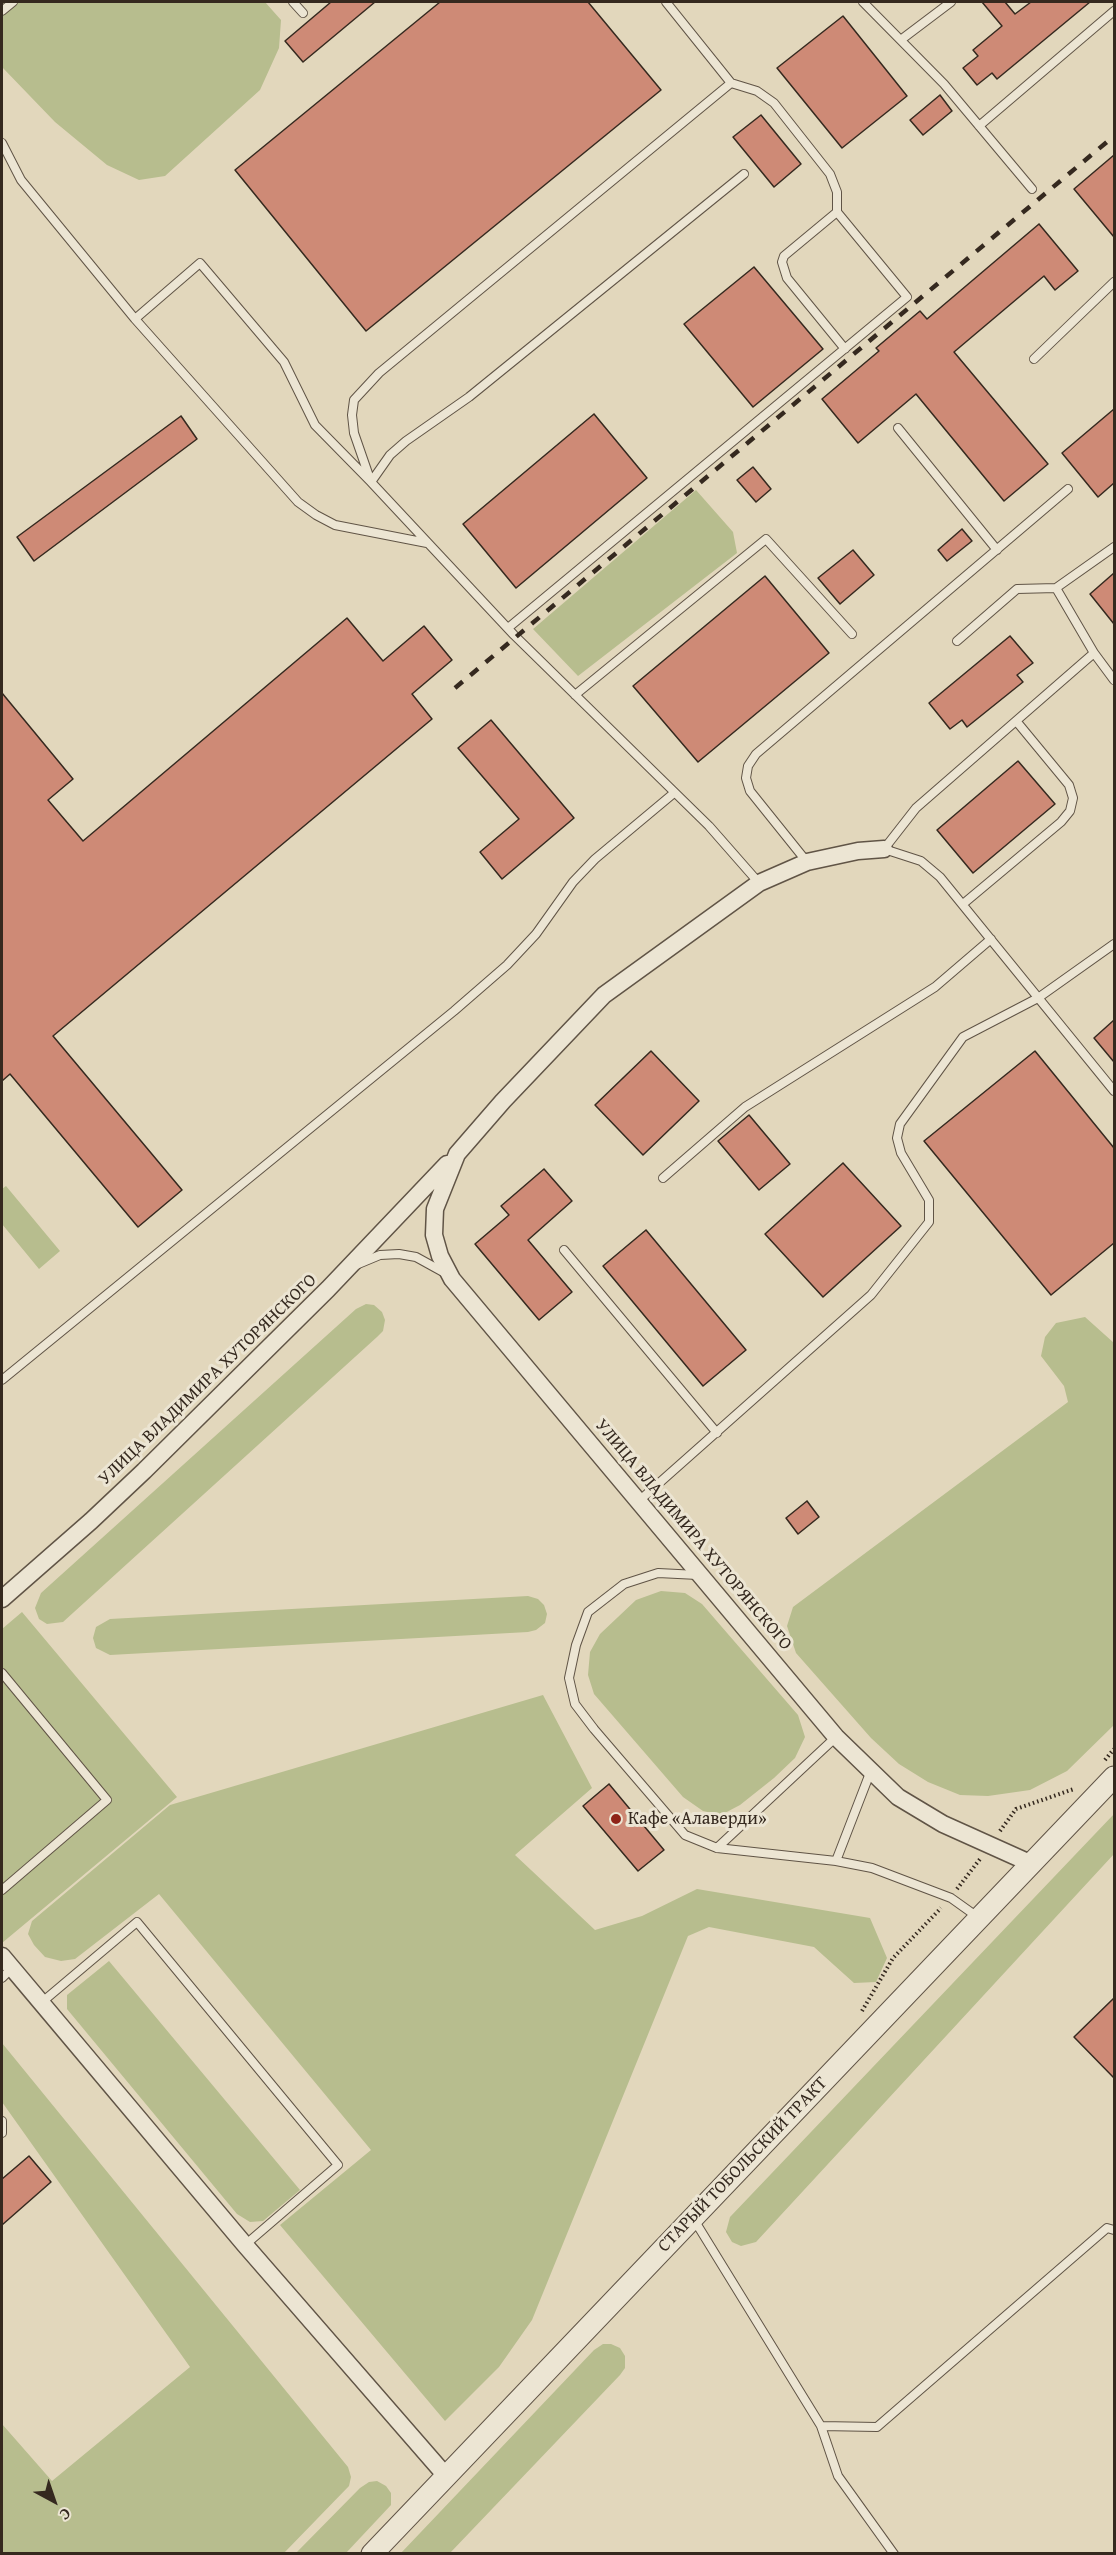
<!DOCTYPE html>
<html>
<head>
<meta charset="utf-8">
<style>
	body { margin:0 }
	#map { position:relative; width:1116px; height:2555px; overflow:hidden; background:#e2d7bc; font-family:"Gentium Book Plus",serif }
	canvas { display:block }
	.frame { position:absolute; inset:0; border:3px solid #35291f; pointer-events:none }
	.north { position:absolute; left:24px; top:2471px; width:60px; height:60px; -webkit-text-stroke:4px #ece5d3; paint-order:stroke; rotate:140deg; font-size:16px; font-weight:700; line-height:24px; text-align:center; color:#35291f }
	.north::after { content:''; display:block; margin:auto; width:21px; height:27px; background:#35291f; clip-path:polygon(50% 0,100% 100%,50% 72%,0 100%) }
</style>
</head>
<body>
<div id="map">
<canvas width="1116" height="2555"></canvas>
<div class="frame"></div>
<div class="north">С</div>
</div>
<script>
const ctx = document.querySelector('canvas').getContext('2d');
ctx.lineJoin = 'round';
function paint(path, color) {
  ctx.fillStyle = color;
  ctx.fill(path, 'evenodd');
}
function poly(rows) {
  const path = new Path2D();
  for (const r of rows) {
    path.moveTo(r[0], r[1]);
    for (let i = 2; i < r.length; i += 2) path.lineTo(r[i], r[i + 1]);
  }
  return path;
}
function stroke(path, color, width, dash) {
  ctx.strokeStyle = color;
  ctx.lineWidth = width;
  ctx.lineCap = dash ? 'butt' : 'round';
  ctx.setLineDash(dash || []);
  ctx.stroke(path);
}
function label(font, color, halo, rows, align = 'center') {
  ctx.font = font + ' "Gentium Book Plus",serif';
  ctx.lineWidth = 6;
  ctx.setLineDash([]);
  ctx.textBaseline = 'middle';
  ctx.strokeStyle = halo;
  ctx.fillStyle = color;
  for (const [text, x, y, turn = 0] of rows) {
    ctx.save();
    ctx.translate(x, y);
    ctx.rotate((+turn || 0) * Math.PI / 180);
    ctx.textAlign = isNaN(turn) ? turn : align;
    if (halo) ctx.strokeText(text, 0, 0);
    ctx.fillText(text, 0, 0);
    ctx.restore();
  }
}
const green = poly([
	[2,2,265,2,281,20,279,48,260,90,165,176,139,180,107,165,55,122,2,67],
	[696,490,733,532,737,553,578,676,533,629],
	[6,1186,60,1251,39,1269,2,1224,2,1189],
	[366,1304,374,1305,382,1312,385,1320,383,1331,377,1337,63,1622,47,1624,39,1619,35,1608,41,1593,356,1309],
	[1085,1317,1114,1343,1114,1725,1067,1771,1030,1790,988,1796,960,1795,928,1782,899,1764,871,1738,796,1653,787,1626,793,1607,1068,1402,1064,1386,1041,1356,1045,1337,1056,1323],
	[661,1591,685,1593,702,1604,798,1715,805,1737,795,1758,774,1778,740,1805,721,1815,703,1811,683,1797,594,1694,588,1675,590,1652,600,1634,636,1600],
	[528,1596,538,1599,544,1605,547,1614,545,1623,536,1630,528,1632,110,1655,96,1648,93,1638,96,1627,110,1619],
	[22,1612,177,1797,2,1943,2,1629],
	[543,1695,592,1788,515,1855,595,1930,642,1916,697,1889,870,1918,887,1958,876,1982,854,1983,814,1947,709,1927,688,1936,532,2320,499,2367,445,2421,280,2225,371,2150,159,1894,75,1959,61,1961,45,1957,34,1945,28,1934,32,1921,170,1805],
	[1114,1814,1114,1854,756,2242,741,2246,732,2242,726,2232,730,2217],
	[109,1961,300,2190,263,2221,250,2222,237,2214,67,2009,67,1995],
	[2,2043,348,2467,351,2477,349,2486,284,2553,2,2553,2,2424,52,2481,190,2367,2,2102],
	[603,2344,611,2344,620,2348,625,2356,625,2368,620,2375,450,2553,401,2553,594,2350],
	[377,2481,386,2486,391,2493,391,2505,346,2553,296,2553,360,2488,369,2482]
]);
const building = poly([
	[331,2,375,2,303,62,285,41,331,2],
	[440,2,588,2,661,90,366,331,235,170,440,2],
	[982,2,1005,2,1015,14,1031,2,1090,2,997,79,992,73,977,85,963,68,978,56,973,50,1002,26,982,2],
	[843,16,907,96,842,148,777,68,843,16],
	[940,95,952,111,923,135,910,120,940,95],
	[761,115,801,164,774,187,733,137,761,115],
	[1114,155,1114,237,1074,189,1114,155],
	[1039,224,1078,271,1055,290,1044,276,954,352,1048,464,1004,501,916,394,858,443,822,399,879,351,876,348,920,311,927,319,1039,224],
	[754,267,823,349,753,407,684,324,754,267],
	[1114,409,1114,483,1098,497,1062,453,1114,409],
	[594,414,647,478,516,588,463,524,594,414],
	[181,416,197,439,34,561,17,537,181,416],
	[753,467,771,489,756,502,737,480,753,467],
	[962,529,972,541,947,561,938,550,962,529],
	[853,550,874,575,840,604,818,578,853,550],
	[1114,573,1114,624,1090,594,1114,573],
	[765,576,829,653,698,762,633,686,765,576],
	[347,618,383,661,424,626,452,660,412,694,432,719,53,1036,182,1190,138,1227,10,1074,2,1081,2,693,73,779,48,800,83,841,347,618],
	[1010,636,1033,663,1017,675,1023,682,967,727,962,720,950,729,929,703,1010,636],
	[491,720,574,818,502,879,480,852,519,819,458,748,491,720],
	[1018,761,1055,804,973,873,937,830,1018,761],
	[1114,1020,1114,1062,1094,1038,1114,1020],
	[651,1051,699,1101,643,1155,595,1105,651,1051],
	[1035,1051,1114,1148,1114,1243,1051,1295,924,1141,1035,1051],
	[749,1115,790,1164,759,1190,718,1141,749,1115],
	[843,1163,901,1226,823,1297,765,1234,843,1163],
	[544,1169,572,1201,528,1240,572,1292,539,1320,475,1244,509,1215,501,1206,544,1169],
	[646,1230,746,1350,703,1386,603,1266,646,1230],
	[807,1501,819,1517,798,1534,786,1518,807,1501],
	[609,1784,664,1850,638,1871,583,1806,609,1784],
	[1114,1998,1114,2078,1074,2037,1114,1998],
	[29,2156,51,2182,2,2225,2,2179,29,2156]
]);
const path = poly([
	[1105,1760,1114,1749],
	[1000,1831,1016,1809,1074,1789],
	[957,1889,980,1859],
	[862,2011,893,1958,941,1908]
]);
const service = poly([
	[293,2,303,13],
	[666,2,731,83,379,373,354,400,352,415,354,433,371,482,514,635,709,826,759,883],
	[863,2,944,84,1032,189],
	[2,11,13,2],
	[902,39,951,2],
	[979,126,1114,11],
	[2,143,21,180,135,319,298,502,316,515,335,525,427,543],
	[837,212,784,256,782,262,787,278,845,349],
	[135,319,200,263,284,362,315,425,371,482,390,455,406,441,469,397,744,174],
	[1034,359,1114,282],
	[898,428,997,550],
	[508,628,907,297,837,212,837,192,830,174,774,103,757,91,731,83],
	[957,641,1017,589,1056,588],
	[1094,653,1056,588,1114,547],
	[1114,680,1094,653,916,808,884,849,921,861,940,877,1114,1091],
	[575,695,766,539,852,634],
	[807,862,750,791,746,778,748,766,756,754,1068,489],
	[963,904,1061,822,1070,811,1073,798,1069,785,1017,722],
	[663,1178,745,1107,935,987,991,939],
	[564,1250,717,1433],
	[356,1265,380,1255,399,1254,416,1257,445,1273],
	[2,1380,454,1011,507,965,536,934,573,882,595,859,674,793],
	[640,1500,871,1295,929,1222,929,1200,901,1153,897,1138,900,1124,963,1037,1038,998,1114,944],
	[698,1575,658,1573,624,1584,588,1612,576,1645,569,1678,575,1704,594,1729,685,1835,717,1848,836,1861,872,1868,951,1898,979,1918],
	[2,1673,107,1800,2,1890],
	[717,1848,836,1737],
	[836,1861,870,1773],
	[2,1978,12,1968],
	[41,2003,137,1922,338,2165,245,2245],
	[2,2121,2,2133],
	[693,2218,821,2426,838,2476,894,2554],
	[821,2426,877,2427,1107,2228,1114,2230]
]);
const minor = poly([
	[884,849,858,851,807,862,759,883,604,995,503,1101,457,1154,435,1209,434,1235,440,1256,452,1279,836,1737,898,1797,943,1824,1032,1864],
	[2,1599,91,1521,144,1471,328,1289,447,1164],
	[2,1956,245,2245,446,2476]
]);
const tertiary = poly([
	[372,2554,1114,1777]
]);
const rail = poly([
	[455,688,1114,136]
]);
const markers = [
	[616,1819,6,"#8f2418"]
];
const streetNames = [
	["УЛИЦА ВЛАДИМИРА ХУТОРЯНСКОГО",208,1380,-44],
	["УЛИЦА ВЛАДИМИРА ХУТОРЯНСКОГО",693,1535,50],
	["СТАРЫЙ ТОБОЛЬСКИЙ ТРАКТ",743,2165,-46]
];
const poiNames = [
	["Кафе «Алаверди»",628,1819]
];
paint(green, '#b7bd8e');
paint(building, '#ce8a76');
stroke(building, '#35291f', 1.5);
stroke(service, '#605446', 10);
stroke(minor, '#605446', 19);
stroke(tertiary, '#605446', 23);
stroke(path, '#35291f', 4, [1.5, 3]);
stroke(service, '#ece5d3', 8);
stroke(minor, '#ece5d3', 16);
stroke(tertiary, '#ece5d3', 21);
stroke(rail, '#35291f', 4.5, [10, 10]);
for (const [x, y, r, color] of markers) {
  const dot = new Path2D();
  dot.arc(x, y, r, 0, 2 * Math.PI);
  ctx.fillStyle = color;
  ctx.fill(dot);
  stroke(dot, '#ece5d3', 2);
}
label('18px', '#35291f', '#ece5d3', streetNames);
label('18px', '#35291f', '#ece5d3', poiNames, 'left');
</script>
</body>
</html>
